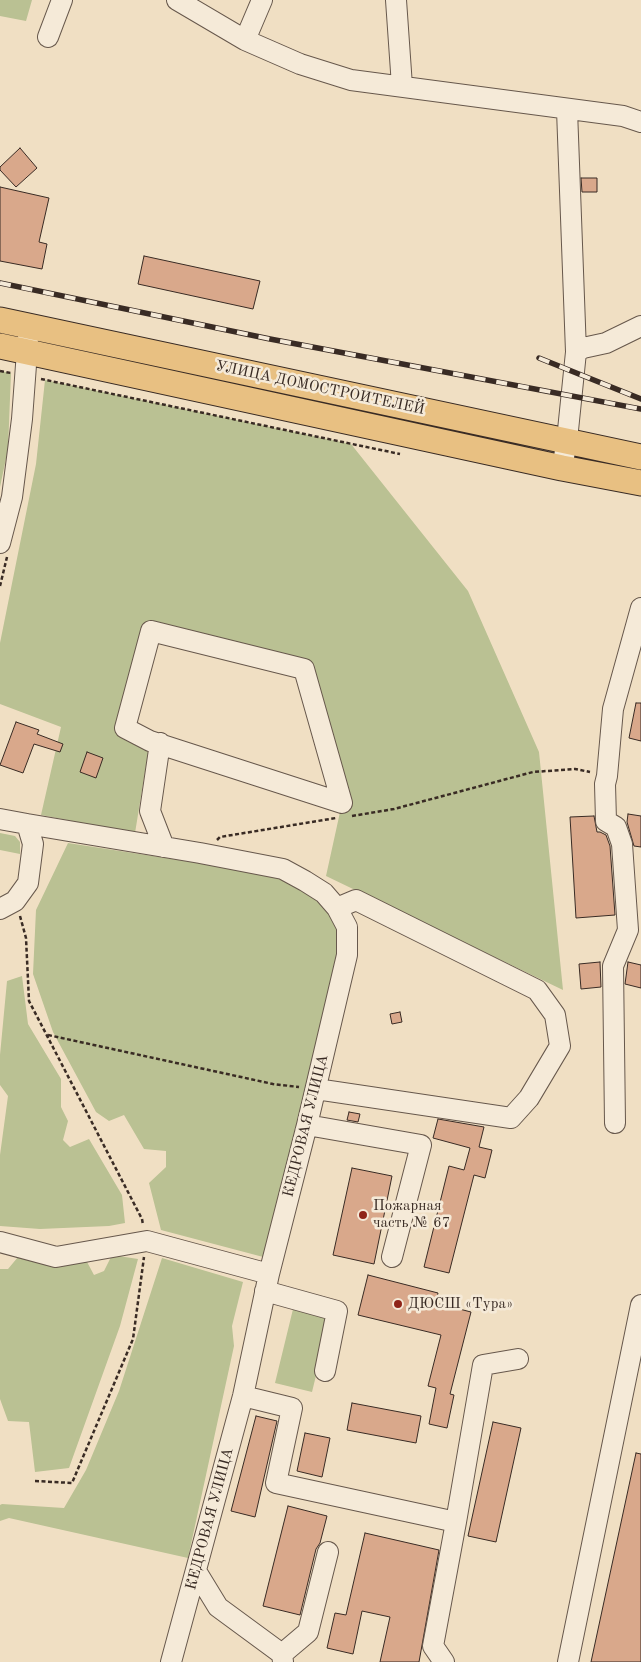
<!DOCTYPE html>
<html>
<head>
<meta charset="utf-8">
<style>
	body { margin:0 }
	canvas { display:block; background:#f0dfc3 }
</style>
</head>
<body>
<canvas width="641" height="1662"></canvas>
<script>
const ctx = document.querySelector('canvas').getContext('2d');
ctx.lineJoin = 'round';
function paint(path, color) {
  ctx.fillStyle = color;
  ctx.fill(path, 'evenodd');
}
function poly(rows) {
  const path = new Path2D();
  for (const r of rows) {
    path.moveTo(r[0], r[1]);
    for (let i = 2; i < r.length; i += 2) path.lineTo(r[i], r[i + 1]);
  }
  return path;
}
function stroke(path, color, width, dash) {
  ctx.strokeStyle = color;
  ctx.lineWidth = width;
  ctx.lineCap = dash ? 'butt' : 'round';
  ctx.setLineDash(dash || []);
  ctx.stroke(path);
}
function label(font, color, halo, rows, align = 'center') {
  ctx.font = font + ' "Old Standard TT",serif';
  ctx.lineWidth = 5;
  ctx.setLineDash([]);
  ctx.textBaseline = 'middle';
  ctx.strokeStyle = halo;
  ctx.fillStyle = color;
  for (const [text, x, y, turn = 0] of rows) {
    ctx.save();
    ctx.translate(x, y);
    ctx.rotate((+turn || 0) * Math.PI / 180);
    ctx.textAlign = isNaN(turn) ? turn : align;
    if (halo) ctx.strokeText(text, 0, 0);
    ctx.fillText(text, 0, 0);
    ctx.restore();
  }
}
const green = poly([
	[0,0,32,0,26,21,0,16],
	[0,371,11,373,8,449,0,487],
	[45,380,351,444,468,591,539,752,563,990,326,876,342,803,304,669,151,631,125,728,150,741,135,833,41,815,61,727,0,704,0,643,36,464],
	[306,393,530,444,529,448,525,449,319,403],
	[0,833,15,836,20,842,20,854,0,850],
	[68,843,289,877,321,901,342,932,341,959,267,1258,161,1230,149,1183,166,1167,166,1151,144,1149,124,1115,109,1121,96,1112,53,1032,33,974,36,910],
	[22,976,28,1024,61,1079,61,1107,68,1121,63,1140,70,1147,89,1139,122,1195,125,1223,109,1226,40,1229,0,1226,0,1155,8,1096,0,1085,0,1055,7,981],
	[112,1255,138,1259,120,1326,69,1468,35,1472,29,1422,8,1421,0,1399,0,1269,8,1269,18,1257,61,1266,86,1260,94,1275,104,1271],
	[162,1258,243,1282,232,1326,234,1346,188,1558,9,1518,0,1521,0,1505,2,1504,64,1508,86,1470,119,1391],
	[294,1305,331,1314,312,1392,275,1383]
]);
const building = poly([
	[20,148,37,168,16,187,0,170,0,167,20,148],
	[581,178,597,178,597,192,582,192,581,178],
	[0,187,49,198,39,242,47,244,42,269,0,261,0,187],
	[144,256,260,281,253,309,138,284,144,256],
	[636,703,641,703,641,741,629,738,636,703],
	[16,722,39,730,37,734,63,744,60,752,34,744,23,773,0,765,16,722],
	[87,752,103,758,96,778,80,772,87,752],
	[628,814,641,816,641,847,634,846,627,822,628,814],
	[594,816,597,832,600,832,606,835,610,846,615,915,576,918,570,817,594,816],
	[600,962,601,987,581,989,579,964,600,962],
	[628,962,641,965,641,988,625,984,628,962],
	[400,1012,402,1022,392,1024,390,1014,400,1012],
	[349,1112,360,1114,358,1122,347,1120,349,1112],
	[438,1119,484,1127,479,1147,492,1150,485,1178,474,1175,449,1273,424,1267,449,1166,464,1170,470,1148,433,1138,438,1119],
	[352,1168,392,1176,374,1264,333,1255,352,1168],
	[368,1275,438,1293,436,1303,471,1312,450,1394,454,1395,447,1428,429,1424,436,1388,428,1386,441,1335,358,1315,368,1275],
	[352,1403,421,1416,416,1443,347,1430,352,1403],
	[256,1416,277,1421,255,1517,231,1511,256,1416],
	[493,1422,521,1428,496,1542,468,1536,493,1422],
	[305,1433,330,1438,322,1477,297,1471,305,1433],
	[636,1453,641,1454,641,1662,591,1662,636,1453],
	[288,1506,327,1516,320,1543,316,1549,300,1615,263,1606,288,1506],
	[365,1533,439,1550,419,1662,380,1662,390,1617,362,1611,353,1654,327,1648,335,1613,346,1615,365,1533]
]);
const path = poly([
	[0,371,11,373],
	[41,379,400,454],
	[0,586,7,557],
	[352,816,394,809,533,772,575,769,590,772],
	[217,840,220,837,336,818],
	[20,916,26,938,29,1001,142,1219,143,1225],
	[48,1035,273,1084,299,1087],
	[35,1481,72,1483,133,1339,144,1257]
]);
const minor = poly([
	[177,0,245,40,300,64,351,80,623,116,641,122],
	[396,0,402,86],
	[48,37,62,0],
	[245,40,262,0],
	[576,352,583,348,606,343,641,326],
	[562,468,567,440,576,352,567,110],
	[0,543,12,497,22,419,28,338],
	[151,631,304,669,342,803,150,741,125,728,151,631],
	[160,743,150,811,164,847],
	[0,819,27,824,33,844,28,883,15,901,0,909],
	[27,824,200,853,283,869,305,881,324,893,337,908,347,927,347,955,307,1125,269,1274,243,1396,171,1662],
	[316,1089,511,1118,529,1098,560,1046,555,1015,537,990,356,900,337,908],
	[615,1123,613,966,628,930,622,844,616,827,606,821,605,784,607,776,613,709,641,608],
	[307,1125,421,1145,392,1257],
	[0,1242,56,1257,147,1241,269,1274],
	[265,1291,337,1311,325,1371],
	[243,1396,292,1408,276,1483,456,1522,433,1646,444,1662],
	[456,1522,483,1365,518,1359],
	[196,1571,218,1607,282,1654,283,1662],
	[282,1654,308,1632,328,1552],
	[568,1662,641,1305]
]);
const major = poly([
	[0,320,641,457],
	[0,346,562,468,641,483]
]);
const rail = poly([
	[0,283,270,339,641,409],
	[539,358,641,399]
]);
const markers = [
	[363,1215,5,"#8f2418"],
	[398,1304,5,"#8f2418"]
];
const streetNames = [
	["УЛИЦА ДОМОСТРОИТЕЛЕЙ",320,388,12],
	["КЕДРОВАЯ УЛИЦА",306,1126,-76],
	["КЕДРОВАЯ УЛИЦА",210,1519,-75]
];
const poiNames = [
	["Пожарная",373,1206],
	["часть № 67",373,1223],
	["ДЮСШ «Тура»",408,1304]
];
paint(green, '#bac193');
paint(building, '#d9a88b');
stroke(building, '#392b24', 1);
stroke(minor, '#67584c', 22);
stroke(major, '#392b24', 27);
stroke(path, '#392b24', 2.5, [4, 2.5]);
stroke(minor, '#f5ead8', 20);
stroke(major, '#e8c082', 25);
stroke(rail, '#392b24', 5.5);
stroke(rail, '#f5ead8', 4, [11]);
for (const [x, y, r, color] of markers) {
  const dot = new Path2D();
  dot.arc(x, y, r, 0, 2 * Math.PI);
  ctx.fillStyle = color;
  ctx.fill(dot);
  stroke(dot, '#f5ead8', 2);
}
label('15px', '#392b24', '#f5ead8', streetNames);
label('15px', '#392b24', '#f5ead8', poiNames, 'left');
</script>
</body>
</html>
